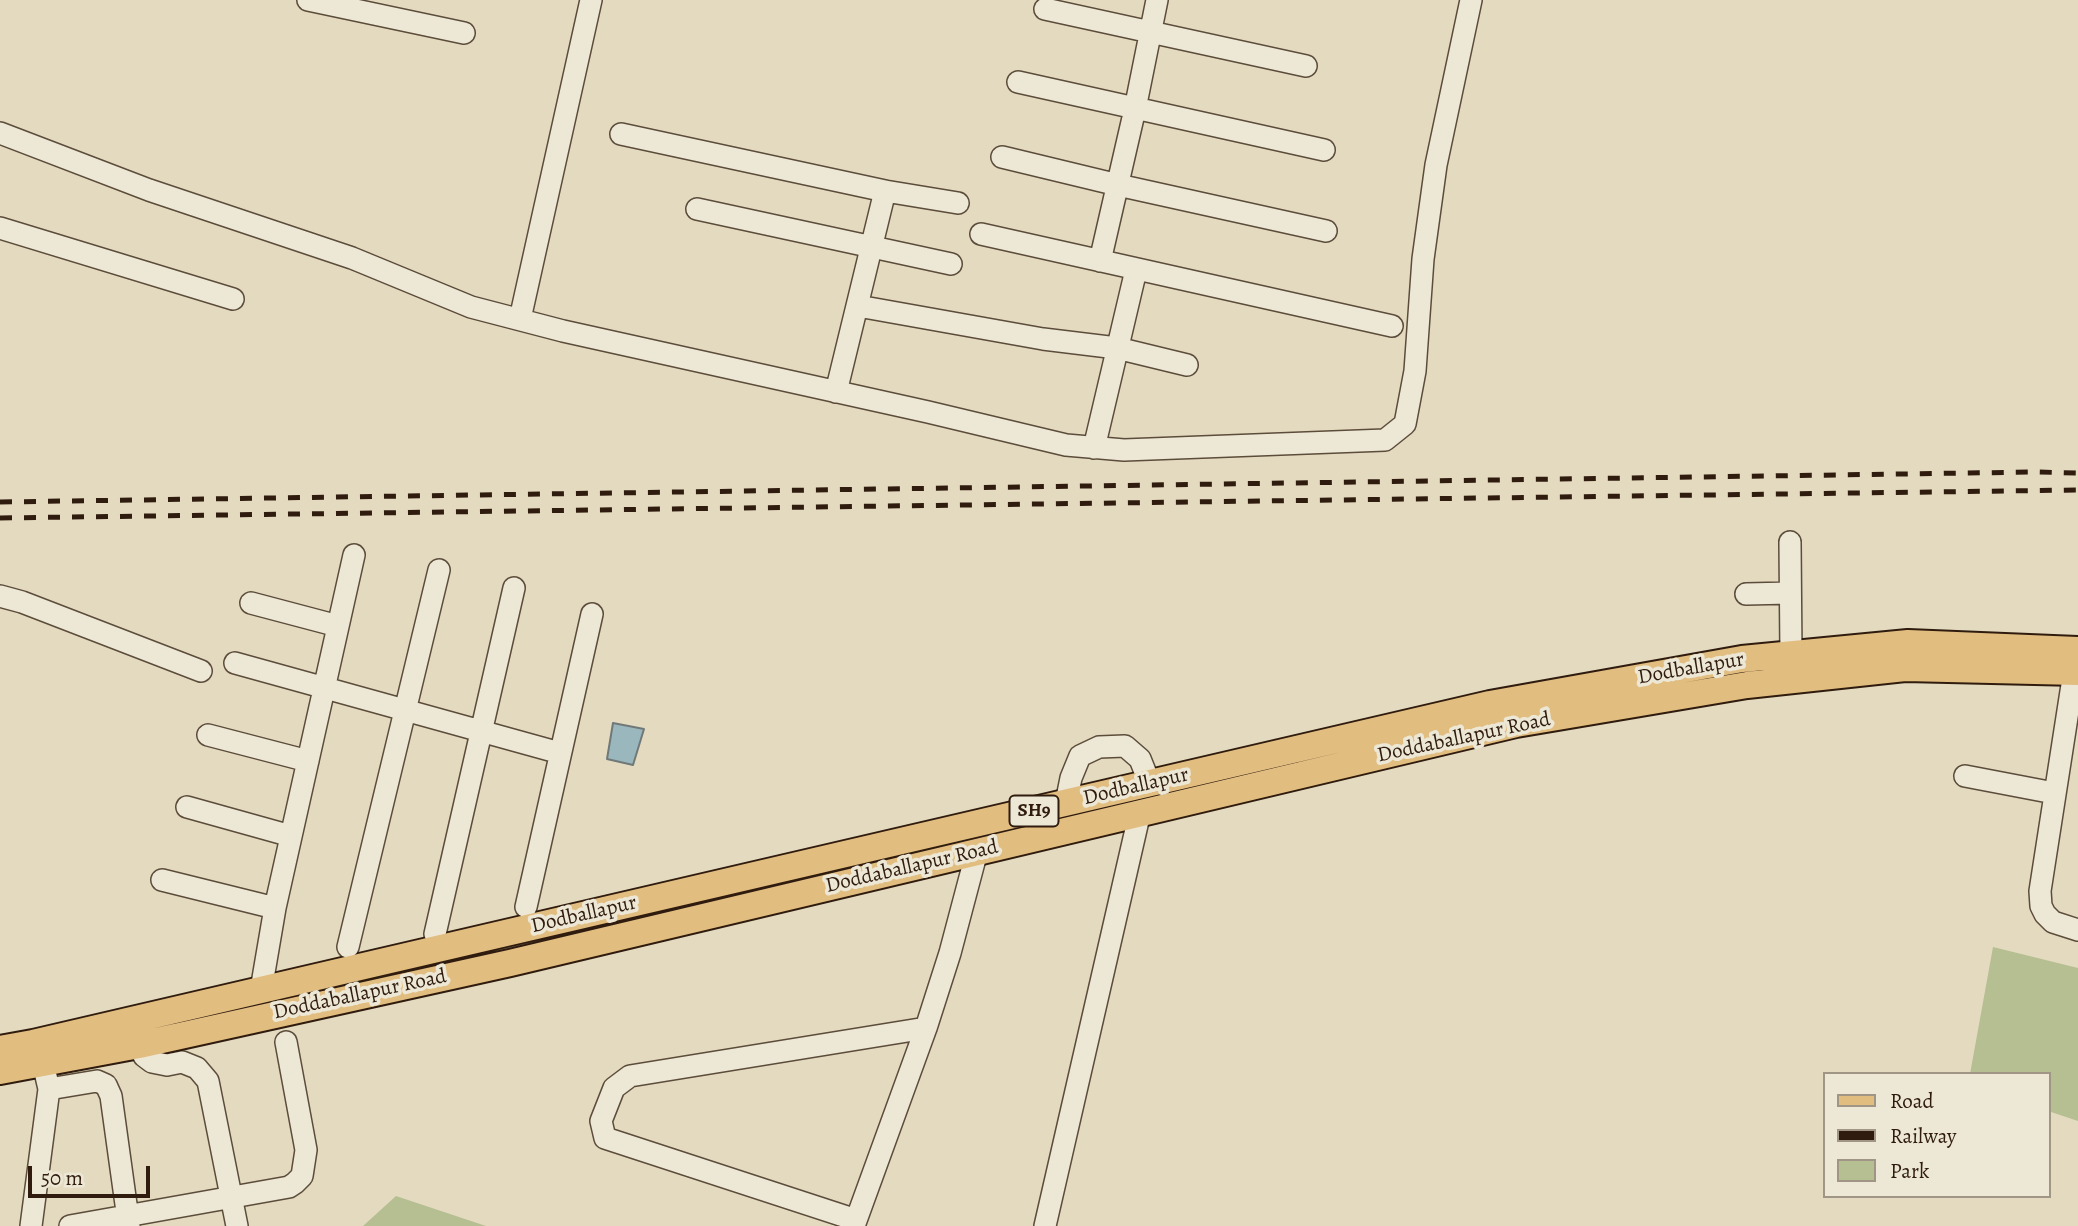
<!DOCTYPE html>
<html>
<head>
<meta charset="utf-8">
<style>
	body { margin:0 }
	#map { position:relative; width:2078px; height:1226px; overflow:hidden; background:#e4dac0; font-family:Alegreya,serif }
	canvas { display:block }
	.legend { position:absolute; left:1823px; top:1072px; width:228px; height:126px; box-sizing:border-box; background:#ede7d6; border:2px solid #a19686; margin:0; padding:9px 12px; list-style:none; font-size:21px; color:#2f1c0e }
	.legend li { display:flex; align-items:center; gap:14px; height:35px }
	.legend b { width:35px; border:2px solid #a19686 }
	.scale { position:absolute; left:28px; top:1166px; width:122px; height:32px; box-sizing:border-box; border:4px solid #2f1c0e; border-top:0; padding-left:9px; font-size:21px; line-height:24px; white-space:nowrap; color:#2f1c0e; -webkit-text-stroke:5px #ede7d6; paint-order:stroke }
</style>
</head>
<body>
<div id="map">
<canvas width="2078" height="1226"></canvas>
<ul class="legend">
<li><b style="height:9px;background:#e2bd80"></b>Road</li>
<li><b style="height:9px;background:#2f1c0e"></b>Railway</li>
<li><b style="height:19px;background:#b6bf91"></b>Park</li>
</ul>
<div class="scale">50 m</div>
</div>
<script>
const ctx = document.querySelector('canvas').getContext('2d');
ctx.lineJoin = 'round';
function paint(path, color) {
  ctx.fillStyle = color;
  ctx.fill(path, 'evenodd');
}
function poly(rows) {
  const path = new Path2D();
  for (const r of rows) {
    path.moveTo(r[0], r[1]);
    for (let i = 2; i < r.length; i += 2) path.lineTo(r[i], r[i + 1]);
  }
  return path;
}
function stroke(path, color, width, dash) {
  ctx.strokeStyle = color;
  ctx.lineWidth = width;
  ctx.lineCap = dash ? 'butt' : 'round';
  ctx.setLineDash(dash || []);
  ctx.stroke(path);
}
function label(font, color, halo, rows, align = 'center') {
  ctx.font = font + ' Alegreya,serif';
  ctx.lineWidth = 7;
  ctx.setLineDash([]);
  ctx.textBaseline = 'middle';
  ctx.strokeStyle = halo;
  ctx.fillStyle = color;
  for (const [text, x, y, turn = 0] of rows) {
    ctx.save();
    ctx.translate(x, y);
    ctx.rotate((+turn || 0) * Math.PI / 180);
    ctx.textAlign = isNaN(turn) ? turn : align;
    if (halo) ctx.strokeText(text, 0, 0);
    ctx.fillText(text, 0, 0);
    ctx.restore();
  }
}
const green = poly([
	[1993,947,2078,968,2078,1121,2048,1111,2048,1074,1970,1074],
	[396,1196,486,1226,363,1226]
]);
const water = poly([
	[613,723,644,729,633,765,607,759,613,723]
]);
const minor = poly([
	[308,0,464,33],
	[1045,9,1306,66],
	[1018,82,1324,150],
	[0,133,149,190,352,258,471,307,563,331,928,412,1066,445,1124,450,1385,440,1405,424,1415,371,1423,259,1436,165,1471,0],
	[621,134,885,191,958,203],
	[1002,157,1118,185,1326,231],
	[697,209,951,264],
	[0,228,233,299],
	[981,234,1392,326],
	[1100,261,1135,109,1157,0],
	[858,306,1043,339,1117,348,1187,365],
	[520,319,591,0],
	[836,392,885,191],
	[1094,448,1136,270],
	[1790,542,1791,655],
	[1746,594,1790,593],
	[0,596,22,602,201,671],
	[251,603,338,626],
	[235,663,560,753],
	[2074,672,2040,891,2041,906,2045,914,2053,922,2078,930],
	[208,735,308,761],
	[1965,776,2054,793],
	[1066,803,1071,778,1080,756,1099,747,1125,746,1140,759,1150,784],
	[187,807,291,836],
	[162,880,275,908],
	[526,907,592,614],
	[435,934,514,588],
	[348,947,439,570],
	[261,990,275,908,354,555],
	[139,1045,144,1056,152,1062,167,1065,182,1062,197,1068,208,1081,237,1226],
	[49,1089,97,1081,106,1085,111,1096,129,1226],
	[856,1220,605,1138,601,1121,614,1088,630,1076,926,1028],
	[31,1226,49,1089,46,1076],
	[70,1226,289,1187,295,1183,302,1176,306,1150,286,1042],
	[854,1226,926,1028,950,953,977,851],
	[1045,1226,1140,812]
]);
const major = poly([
	[0,1049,33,1043,1490,704,1742,659,1908,643,2078,650],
	[0,1071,139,1045,510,963,1516,724,1747,685,1905,668,2078,672]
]);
const rail = poly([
	[0,502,2036,472,2078,473],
	[0,518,2078,490]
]);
const shields = [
	[1034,811,49]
];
const shieldNames = [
	["SH9",1034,811]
];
const streetNames = [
	["Dodballapur",1691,669,-10],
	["Doddaballapur Road",1464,738,-12],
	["Dodballapur",1136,787,-13],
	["Doddaballapur Road",912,867,-13],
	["Dodballapur",584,915,-13],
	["Doddaballapur Road",360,995,-12]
];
paint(green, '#b6bf91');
paint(water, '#9bb7be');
stroke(water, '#707978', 2);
stroke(minor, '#5c4c3a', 24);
stroke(major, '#2f1c0e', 30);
stroke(minor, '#ede7d6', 21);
stroke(major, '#e2bd80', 26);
stroke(rail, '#2f1c0e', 5, [12, 12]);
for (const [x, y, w] of shields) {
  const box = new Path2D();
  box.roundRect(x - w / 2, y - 15.5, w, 31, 5);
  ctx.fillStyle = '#ede7d6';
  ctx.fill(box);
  stroke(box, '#2f1c0e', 2);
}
label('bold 19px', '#2f1c0e', null, shieldNames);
label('21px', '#2f1c0e', '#ede7d6', streetNames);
</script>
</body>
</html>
